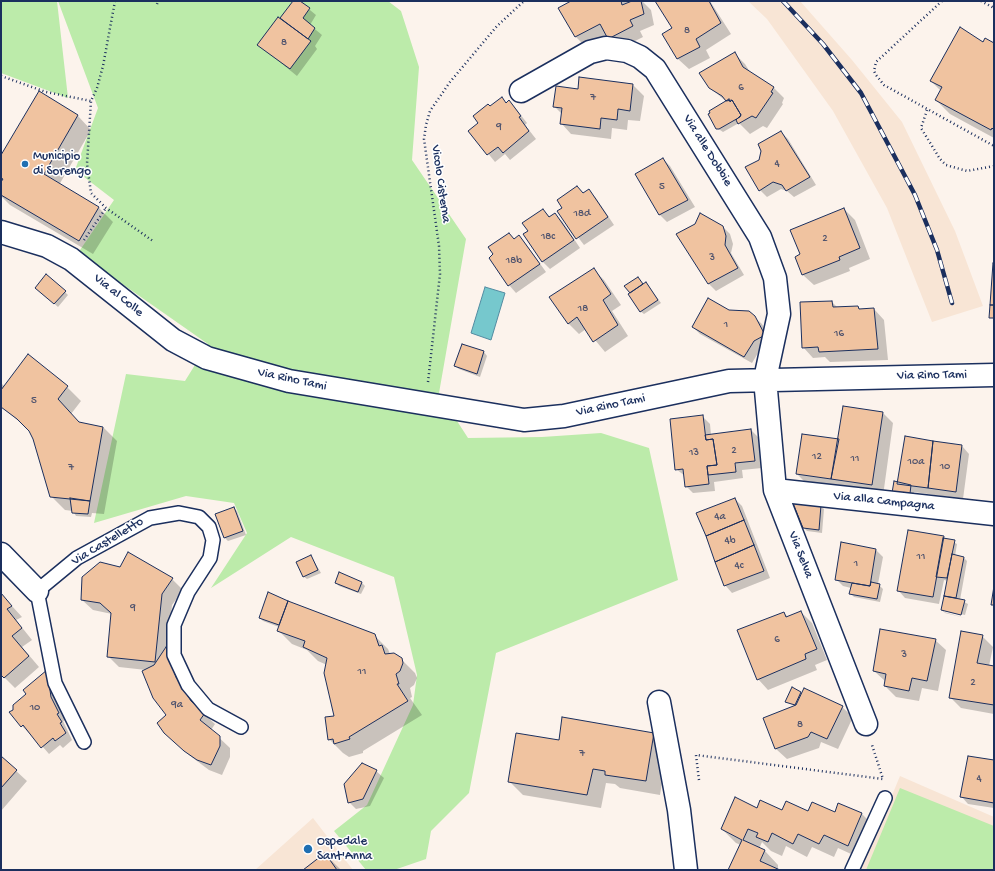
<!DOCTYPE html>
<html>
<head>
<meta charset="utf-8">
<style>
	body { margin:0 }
	#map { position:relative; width:995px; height:871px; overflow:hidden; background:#fcf3ec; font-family:"Gochi Hand",sans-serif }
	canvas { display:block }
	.frame { position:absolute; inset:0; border:2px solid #1b2f5e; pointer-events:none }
</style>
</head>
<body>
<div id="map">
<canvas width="995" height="871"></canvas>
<div class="frame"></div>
</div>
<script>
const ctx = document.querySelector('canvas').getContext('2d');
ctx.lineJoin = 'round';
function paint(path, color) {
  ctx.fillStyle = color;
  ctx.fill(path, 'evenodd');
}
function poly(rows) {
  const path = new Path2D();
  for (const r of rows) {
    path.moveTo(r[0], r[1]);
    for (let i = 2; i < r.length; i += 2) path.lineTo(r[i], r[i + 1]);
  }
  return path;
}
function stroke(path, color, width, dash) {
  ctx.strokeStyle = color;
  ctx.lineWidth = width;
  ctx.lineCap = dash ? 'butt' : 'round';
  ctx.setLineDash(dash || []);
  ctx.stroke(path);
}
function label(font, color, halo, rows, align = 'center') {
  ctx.font = font + ' "Gochi Hand",sans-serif';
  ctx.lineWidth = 3;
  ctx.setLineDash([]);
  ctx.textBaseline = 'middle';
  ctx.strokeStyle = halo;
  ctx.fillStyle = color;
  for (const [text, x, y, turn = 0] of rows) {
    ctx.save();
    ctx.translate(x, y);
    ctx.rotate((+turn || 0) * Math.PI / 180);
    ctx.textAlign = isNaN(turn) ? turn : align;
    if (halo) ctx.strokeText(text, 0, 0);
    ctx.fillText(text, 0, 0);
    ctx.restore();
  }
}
const built = poly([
	[748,1,800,1,852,60,902,122,955,231,983,306,932,322,887,208,833,111,767,19],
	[900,776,994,817,994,870,861,870],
	[313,818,353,870,255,870]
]);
const green = poly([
	[1,1,57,1,68,98,1,73],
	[58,1,388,1,401,11,419,67,412,160,466,239,439,393,468,438,542,437,601,433,649,448,678,580,496,653,469,793,431,831,426,859,394,870,366,870,334,831,367,805,413,705,417,675,394,577,291,537,211,588,247,533,234,503,186,496,94,523,126,374,185,381,208,344,78,253,114,200,75,170,98,108],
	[900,788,994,826,994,870,866,870]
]);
const water = poly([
	[485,287,505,293,491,340,471,333,485,287]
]);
const shadow = poly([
	[294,1,299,1,316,15,310,25,322,35,315,46,317,49,297,76,259,45],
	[573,1,642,1,651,10,654,25,640,31,643,37,619,49,608,36,586,47,576,37],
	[656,1,710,1,731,34,706,50,710,58,689,69,678,59,663,34,673,29],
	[984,43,994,44,994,138,950,114,936,100,941,91,931,81],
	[734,53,745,64,750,72,774,88,784,98,782,103,783,104,767,128,763,126,750,134,739,123,723,132,717,128,727,102,710,88],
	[735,98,730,101,728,100],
	[580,78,633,85,644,96,640,121,628,120,627,130,612,128,611,139,571,134,561,123,562,114,555,107,579,90],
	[39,92,78,116,91,130,59,185,99,208,113,222,93,254,10,205,1,196,1,184,3,181,1,179,1,157],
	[502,99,507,104,509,102,516,109,527,123,525,125,536,139,510,160,505,154,495,162,470,131,479,123,490,107],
	[781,132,788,139,816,185,794,197,787,191,781,189,767,197,760,190,760,160],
	[663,159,670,166,695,207,667,222,660,215,637,174],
	[577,187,584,194,589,191,596,198,614,225,584,245,558,211,563,208],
	[844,209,855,220,870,259,849,268,850,271,814,285,803,275,796,257,801,255],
	[543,210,550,217,554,214,562,221,580,248,550,269,543,262,524,234,529,231],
	[722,226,730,234,733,244,731,253,744,275,716,291,709,284],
	[509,234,515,240,519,237,526,244,546,272,516,293,509,285],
	[594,270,604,280,621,305,612,311,628,336,605,352,586,329,579,334,568,323],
	[646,283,661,303,644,314,640,311,643,285],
	[40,291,65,292,68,295,58,307],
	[832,302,838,308,858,307,861,310,874,309,884,320,888,360,830,362,825,357,813,358,803,347],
	[733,312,754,317,762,324,771,342,761,348,752,363,700,334,693,327],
	[463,345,484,352,487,356,480,377,459,369,455,366],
	[1,383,5,387,67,387,81,401,71,414,80,423,103,427,117,441,104,514,92,513,91,517,76,516,73,511,65,510,51,496,34,439,29,430,1,406],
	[883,413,893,423,883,496,839,486,804,481,797,474,803,435,838,440],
	[702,416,710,424,711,435,751,430,758,437,762,468,742,470,743,478,714,482,715,491,693,493,686,486,685,476,676,469],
	[905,437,962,446,969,454,963,499,914,492,912,504,898,484],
	[735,499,742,506,770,578,732,593,725,585,697,514],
	[821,506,824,509,822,533,807,531,803,527],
	[234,508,237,511,246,535,228,541,225,538,216,514],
	[943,537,957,544,955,556,964,558,967,561,960,600,968,604,965,615,944,610,944,612,965,618,945,613,942,610,948,581,944,580,939,604,905,598,898,590],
	[876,550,883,557,878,584,883,589,880,602,854,597,850,593,851,588,843,586,836,579],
	[311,556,321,573,307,579,303,576],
	[172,579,183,590,172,605,168,651,204,714,215,724,211,730,230,748,230,757,222,775,209,770,189,755,178,744,167,715,146,670,119,667,108,656,112,614,93,610,82,600],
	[361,582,365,586,361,594,339,586,336,583],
	[1,594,22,617,16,620,32,640,22,647,39,667,15,688,1,674],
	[287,602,374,635,388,649,390,654,401,659,415,673,417,678,414,685,410,688,412,697,410,698,422,715,363,751,363,753,349,757,343,753,329,739,336,717,327,665,318,661,307,650,292,644,278,630,279,627,263,621,260,618],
	[801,612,812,623,827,660,815,665,817,670,768,690,758,679,784,613,788,617],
	[982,636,993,647,989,666,994,667,994,714,961,708,950,697],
	[935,640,946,650,938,691,922,688,919,701,896,697,885,686,885,681,874,671],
	[53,679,58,705,66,720,63,721,72,740,63,748,60,745,49,754,30,732,29,733,22,726],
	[793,689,802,694,842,707,853,717,838,749,821,742,819,748,787,759,776,749,764,718,795,706,786,702],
	[654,734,668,748,660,795,620,788,615,784,606,783,601,808,523,795,509,781,560,741],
	[1,757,27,781,1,811],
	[994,761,994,808,968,804,961,796],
	[362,764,376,771,384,778,370,806,356,809,349,802],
	[839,804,862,814,876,828,862,859,838,848,834,857,812,847,807,857,786,846,782,856,771,851,762,842,759,849,765,851,778,865,778,870,729,870,741,845,736,843,722,829,757,809,835,814],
	[325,854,341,870,304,870]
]);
const building = poly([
	[293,1,300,1,310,8,303,18,315,28,308,39,280,18,293,1],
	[571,1,621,1,622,5,632,1,641,1,644,14,630,20,633,26,608,39,600,24,575,37,558,8,571,1],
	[655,1,709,1,721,23,696,39,700,47,677,59,662,34,672,28,655,1],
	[278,17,311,41,290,69,257,45,278,17],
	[960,27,983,42,985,38,994,43,994,130,992,128,991,130,935,100,942,87,930,81,960,27],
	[735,52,743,67,774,87,771,92,773,93,756,118,752,116,738,124,736,120,741,115,732,100,726,101,722,96,709,88,699,73,735,52],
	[579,77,633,84,630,111,618,109,617,120,601,118,600,129,560,124,562,108,553,107,556,86,578,89,579,77],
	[39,91,78,115,44,174,99,207,79,241,1,195,1,182,3,179,1,178,1,155,39,91],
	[502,97,506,103,509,100,521,116,519,117,529,131,503,153,498,147,487,155,468,131,478,123,473,116,488,104,490,106,502,97],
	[729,99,730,102,732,100,741,115,740,117,719,129,716,129,708,114,710,113,709,111,729,99],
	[781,131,810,177,786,191,782,185,773,182,759,191,745,167,759,160,761,151,758,144,781,131],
	[663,158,688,200,659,215,635,174,663,158],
	[577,186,583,193,589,189,608,217,576,239,557,211,562,208,557,200,577,186],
	[844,208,860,248,839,257,840,260,802,275,795,257,800,254,790,230,844,208],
	[543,209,549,217,555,213,574,240,542,262,523,234,528,231,522,223,543,209],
	[700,213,723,226,726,236,725,245,738,268,708,284,676,234,695,224,700,213],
	[509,233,514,239,519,235,540,264,508,286,489,258,493,254,488,247,509,233],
	[993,263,994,263,994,305,990,305,993,263],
	[594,268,611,294,603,300,618,325,593,342,577,317,568,324,549,297,594,268],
	[46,274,66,291,54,304,35,288,46,274],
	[638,277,643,284,630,293,624,286,638,277],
	[646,282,658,300,640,312,628,294,646,282],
	[708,298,729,310,749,311,755,316,765,335,754,341,744,357,692,327,708,298],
	[832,301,833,307,858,306,859,309,874,308,878,349,819,352,818,347,802,348,800,302,832,301],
	[990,305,994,305,994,318,989,318,990,305],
	[462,344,484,351,477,374,454,366,462,344],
	[28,354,68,386,58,399,79,422,103,427,90,501,50,497,33,439,29,431,17,419,1,407,1,390,28,354],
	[843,406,883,412,872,485,831,479,843,406],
	[703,415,706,440,713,439,717,465,707,466,709,484,685,487,683,469,675,470,670,419,703,415],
	[751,429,755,461,735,463,736,472,708,475,707,466,717,465,713,439,706,440,705,435,751,429],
	[802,434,839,439,831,479,796,474,802,434],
	[905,436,933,441,928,488,897,484,905,436],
	[933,441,962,445,956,492,928,488,933,441],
	[894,481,911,485,909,502,891,499,894,481],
	[70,498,90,501,88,514,72,513,70,498],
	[735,498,744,520,706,536,696,513,735,498],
	[792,501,821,505,819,530,803,528,792,501],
	[234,507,243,531,224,538,215,514,234,507],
	[744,520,754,545,715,562,706,536,744,520],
	[908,530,944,536,933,597,897,591,908,530],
	[943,538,955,540,947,578,936,577,943,538],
	[841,542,876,549,870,586,835,580,841,542],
	[754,545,764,571,724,586,715,562,754,545],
	[128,552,173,578,162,594,155,662,107,657,111,613,100,603,81,600,82,577,100,562,120,567,128,552],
	[952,554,964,557,956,598,944,596,952,554],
	[311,555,318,570,303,577,296,562,311,555],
	[339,572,362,582,358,592,335,583,339,572],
	[871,582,880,584,877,599,849,594,852,583,870,586,871,582],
	[994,586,994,605,991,605,994,586],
	[268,592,288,601,279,625,259,618,268,592],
	[1,593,12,606,7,609,22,628,12,636,29,656,4,678,1,675,1,593],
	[944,596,965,600,961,615,941,610,944,596],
	[288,601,375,634,379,646,382,645,385,654,394,653,402,658,403,663,400,671,396,674,399,684,397,684,408,701,349,737,350,739,334,744,333,739,328,740,325,717,334,716,324,673,327,658,303,647,305,641,277,631,288,601],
	[801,611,817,649,805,654,806,659,757,680,737,630,784,612,786,617,801,611],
	[880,629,936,639,927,681,912,678,909,691,884,686,886,674,873,671,880,629],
	[961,631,983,635,977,663,994,666,994,705,949,698,961,631],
	[166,647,176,677,191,701,205,713,200,720,220,736,220,746,211,765,197,760,184,751,164,733,157,723,166,715,153,698,142,671,154,665,166,647],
	[47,670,51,697,59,713,57,714,62,722,60,723,66,733,55,741,53,738,41,748,23,725,21,727,9,712,13,710,13,705,26,694,23,690,47,670],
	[792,687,801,692,795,705,785,702,792,687],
	[804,688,843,706,827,739,811,732,808,737,775,749,763,718,796,705,804,688],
	[562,717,654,733,646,781,605,775,605,771,593,769,587,795,508,782,516,733,559,740,562,717],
	[1,756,17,770,1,788,1,756],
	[968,756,994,760,994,803,960,797,968,756],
	[362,763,377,770,363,799,348,803,344,784,362,763],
	[735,797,757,808,760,800,782,810,786,801,808,811,812,802,835,812,838,803,862,813,848,846,824,835,819,844,798,834,793,844,772,833,768,842,756,837,758,833,748,829,743,840,765,850,760,861,780,870,728,870,742,840,721,829,735,797],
	[325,853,337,870,303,870,325,853]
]);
const path = poly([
	[115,1,103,66,97,88,91,101,87,164,91,193,106,208,153,241],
	[942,1,876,62,874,71,876,75,884,85,994,146],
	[981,1,994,8],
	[157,4,158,1],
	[1,76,46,92,91,101],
	[927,110,921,128,940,159,946,165,967,171,994,166],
	[84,240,106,208],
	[428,382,440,274,439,246,424,139,426,125,430,111,450,82,497,26,524,1],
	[699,780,696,755,883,779,872,745]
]);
const service = poly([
	[84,742,55,683,37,591,77,558,150,518,179,513,199,517,209,527,213,540,210,558,188,592,174,625,174,655,188,685,208,709,241,727],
	[852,870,885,798]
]);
const minor = poly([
	[521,91,590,52,606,48,627,51,640,57,655,69,760,237,775,278,779,314,765,379,775,490,866,724],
	[1,232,47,246,71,259,173,340,207,358,289,381,524,420,564,416,729,381,994,375],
	[775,490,994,514],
	[1,554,37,591],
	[659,702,679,810,686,870]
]);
const rail = poly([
	[783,1,823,44,861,93,915,195,937,250,952,303]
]);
const markers = [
	[25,164,4,"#1f6fb2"],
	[308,849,5,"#1f6fb2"]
];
const numberNames = [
	["8",687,31],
	["8",284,43],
	["6",741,88],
	["7",593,98],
	["9",499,127],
	["4",777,164],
	["5",662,187],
	["18d",582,214],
	["18c",548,237],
	["2",825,239],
	["3",712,258],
	["18b",514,261],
	["18",583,309],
	["1",726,325],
	["16",839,334],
	["5",34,401],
	["2",734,451],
	["13",694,453],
	["12",817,457],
	["11",855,459],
	["10a",916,462],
	["10",945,467],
	["7",71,468],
	["4a",720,517],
	["4b",730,541],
	["11",921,557],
	["1",856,564],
	["4c",739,566],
	["9",133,608],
	["6",777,640],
	["3",904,655],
	["11",362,672],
	["2",973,683],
	["9a",177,705],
	["10",35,708],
	["8",800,725],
	["7",582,754],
	["4",979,779]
];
const streetNames = [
	["Via alle Dobbie",707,151,58],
	["Vicolo Cisterna",440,184,82],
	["Via al Colle",118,296,39],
	["Via Rino Tami",932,376,-1],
	["Via Rino Tami",292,380,12],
	["Via Rino Tami",611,406,-12],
	["Via alla Campagna",884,502,6],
	["Via Castelletto",108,542,-31],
	["Via Selva",800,555,69]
];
const poiNames = [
	["Municipio",33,157],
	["di Sorengo",33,172],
	["Ospedale",317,842],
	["Sant'Anna",317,857]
];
paint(built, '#f8e5d5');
paint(green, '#bcebaa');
paint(water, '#76c8cd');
stroke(water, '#528ba1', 1);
paint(shadow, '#0003');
paint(building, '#f0c3a0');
stroke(building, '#1b2f5e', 1);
stroke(service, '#1b2f5e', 16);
stroke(minor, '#1b2f5e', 25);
stroke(path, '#1b2f5e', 2.5, [1, 3]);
stroke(service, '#fff', 13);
stroke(minor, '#fff', 22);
stroke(rail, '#1b2f5e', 4.5);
stroke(rail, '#fff', 3, [9]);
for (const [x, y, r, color] of markers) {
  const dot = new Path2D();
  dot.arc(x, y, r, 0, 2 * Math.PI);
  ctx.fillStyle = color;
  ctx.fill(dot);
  stroke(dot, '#fff', 1.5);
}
label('11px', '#50546e', null, numberNames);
label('13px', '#1b2f5e', '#fff', streetNames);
label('13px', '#1b2f5e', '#fff', poiNames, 'left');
</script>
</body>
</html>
